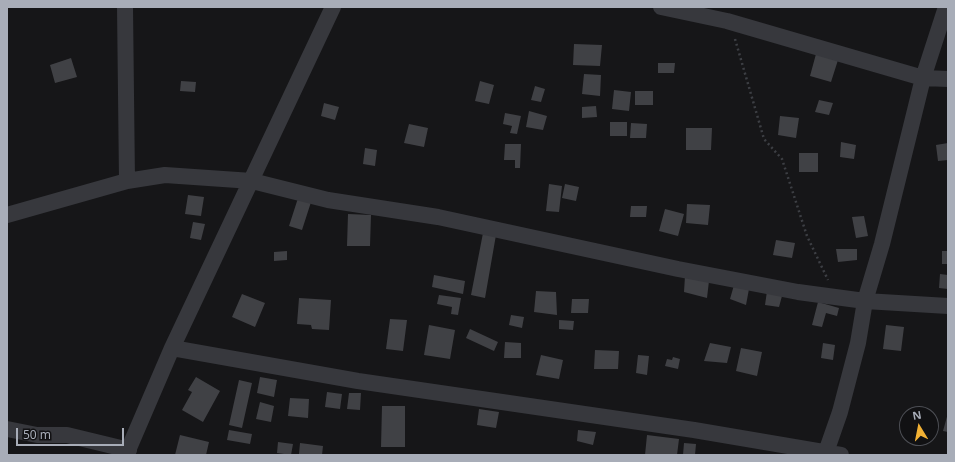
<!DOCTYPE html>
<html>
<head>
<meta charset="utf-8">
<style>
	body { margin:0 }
	#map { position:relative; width:955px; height:462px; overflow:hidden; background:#161618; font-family:"Noto Sans",sans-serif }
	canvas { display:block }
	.frame { position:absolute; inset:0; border:8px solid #a8adb8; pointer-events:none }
	.north { position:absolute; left:899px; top:406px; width:40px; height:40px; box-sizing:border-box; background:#111113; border:1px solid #4d4f55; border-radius:50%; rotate:350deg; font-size:11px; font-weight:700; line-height:16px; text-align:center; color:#a8adb8 }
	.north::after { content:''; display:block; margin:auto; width:14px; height:18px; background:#f2b134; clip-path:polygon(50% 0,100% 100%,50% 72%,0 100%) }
	.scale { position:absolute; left:16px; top:428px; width:108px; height:18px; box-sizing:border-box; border:2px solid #a8adb8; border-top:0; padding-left:5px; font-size:12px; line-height:14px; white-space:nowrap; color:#a8adb8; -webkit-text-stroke:3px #111113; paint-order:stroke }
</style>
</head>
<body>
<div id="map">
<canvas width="955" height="462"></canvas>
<div class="frame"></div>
<div class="north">N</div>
<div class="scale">50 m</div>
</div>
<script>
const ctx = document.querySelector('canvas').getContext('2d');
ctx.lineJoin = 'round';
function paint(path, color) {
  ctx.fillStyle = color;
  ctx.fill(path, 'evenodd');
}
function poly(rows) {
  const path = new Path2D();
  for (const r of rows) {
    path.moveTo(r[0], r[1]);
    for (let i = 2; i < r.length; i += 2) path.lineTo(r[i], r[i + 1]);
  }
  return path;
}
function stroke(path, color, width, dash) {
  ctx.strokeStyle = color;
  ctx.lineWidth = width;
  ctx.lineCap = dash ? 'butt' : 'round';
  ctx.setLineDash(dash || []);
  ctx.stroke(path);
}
const building = poly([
	[574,44,602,45,600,66,573,65],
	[816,54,838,60,831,82,810,76],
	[71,58,77,77,55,83,50,65],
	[658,63,675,63,674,73,658,73],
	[584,74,601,75,600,96,582,94],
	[181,81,196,82,195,92,180,91],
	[480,81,494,85,489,104,475,101],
	[535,86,545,89,541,102,531,100],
	[614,90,631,92,629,111,612,109],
	[635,91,653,91,653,105,635,105],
	[819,100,833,103,829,115,815,112],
	[324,103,339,107,335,120,321,116],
	[596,106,597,117,582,118,582,107],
	[529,111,547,116,543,130,526,127],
	[505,113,521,116,517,134,510,133,512,126,503,124],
	[780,116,799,118,796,138,778,135],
	[610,122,627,122,627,136,610,136],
	[631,123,647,124,646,138,630,138],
	[409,124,428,128,424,147,404,143],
	[686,128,712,128,711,150,686,150],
	[841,142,856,145,854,159,840,157],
	[948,143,948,160,938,161,936,145],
	[505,144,521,144,520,168,515,168,515,160,504,160],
	[365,148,377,150,375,166,363,164],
	[799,153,818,153,818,172,799,172],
	[549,184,562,186,559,212,546,211],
	[565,184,579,187,576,201,562,198],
	[188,195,204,197,201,216,185,214],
	[299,195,312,199,302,230,289,226],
	[687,204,710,205,708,225,686,223],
	[631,206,647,206,646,217,630,217],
	[665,209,684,214,678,236,659,231],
	[348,214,371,215,370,246,347,246],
	[864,216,868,236,856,238,852,217],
	[193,222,205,224,201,240,190,238],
	[483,233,496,235,485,298,471,295],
	[776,240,795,243,792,258,773,255],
	[836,249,857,249,857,260,838,262],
	[287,251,287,260,274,261,274,252],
	[942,251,948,251,948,264,942,264],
	[940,274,948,275,948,289,939,288],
	[434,275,465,281,463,294,432,287],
	[685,276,709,281,707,298,684,292],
	[734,285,749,289,746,305,730,299],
	[536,291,556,292,557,315,534,312],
	[767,291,782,296,779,307,765,305],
	[242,294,265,303,255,327,232,317],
	[439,295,461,298,458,315,451,314,452,307,437,304],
	[299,298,331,300,329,330,312,329,311,325,297,324],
	[572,299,589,299,588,313,571,313],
	[818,302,839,308,837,316,826,313,822,327,812,325],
	[511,315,524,317,522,328,509,325],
	[390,319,407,320,403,351,386,349],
	[559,320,574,321,573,330,559,329],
	[429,325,455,330,450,359,424,355],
	[886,325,904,327,901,351,883,349],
	[470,329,498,342,494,351,466,338],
	[505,342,521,343,521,358,504,358],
	[710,343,731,347,727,363,704,361],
	[823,343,835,345,833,360,821,358],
	[741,348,762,352,757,376,736,371],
	[595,350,619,351,618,369,594,369],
	[541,355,563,360,559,379,536,375],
	[638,355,649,356,647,375,636,373],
	[673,357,680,359,678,369,665,366,667,359,672,360],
	[196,377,220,391,203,422,182,410,192,392,188,390],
	[260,377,277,380,274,397,257,393],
	[239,380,252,383,242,428,229,425],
	[327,392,342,394,340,409,325,407],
	[349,393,361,393,360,410,347,409],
	[290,398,309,399,308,418,288,416],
	[260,402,274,406,271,422,256,419],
	[382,406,405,406,405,447,381,447],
	[479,409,499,412,496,428,477,425],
	[948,413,948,432,943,431],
	[229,430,252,434,250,444,227,440],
	[578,430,596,432,593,445,577,441],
	[180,435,209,442,206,455,175,455],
	[647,435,679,439,677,455,645,455],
	[278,442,293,444,291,455,277,453],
	[300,443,323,446,322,455,299,454],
	[684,443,696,444,695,455,683,455]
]);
const path = poly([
	[735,39,764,139,782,159,807,236,828,280]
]);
const minor = poly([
	[125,7,127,181],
	[661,7,727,21,923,78,948,79],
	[7,215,127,181,165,175,252,181,328,200,438,217,678,269,798,292,865,301,948,306],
	[172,348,358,381,694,430,841,455],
	[7,429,37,435,67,435,129,450],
	[126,455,172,348,333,7],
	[825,455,840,412,858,343,865,301,882,244,923,78,946,7]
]);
paint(building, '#404145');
stroke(path, '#3d3f44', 2.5, [2, 3]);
stroke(minor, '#37383d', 16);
</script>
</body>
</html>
